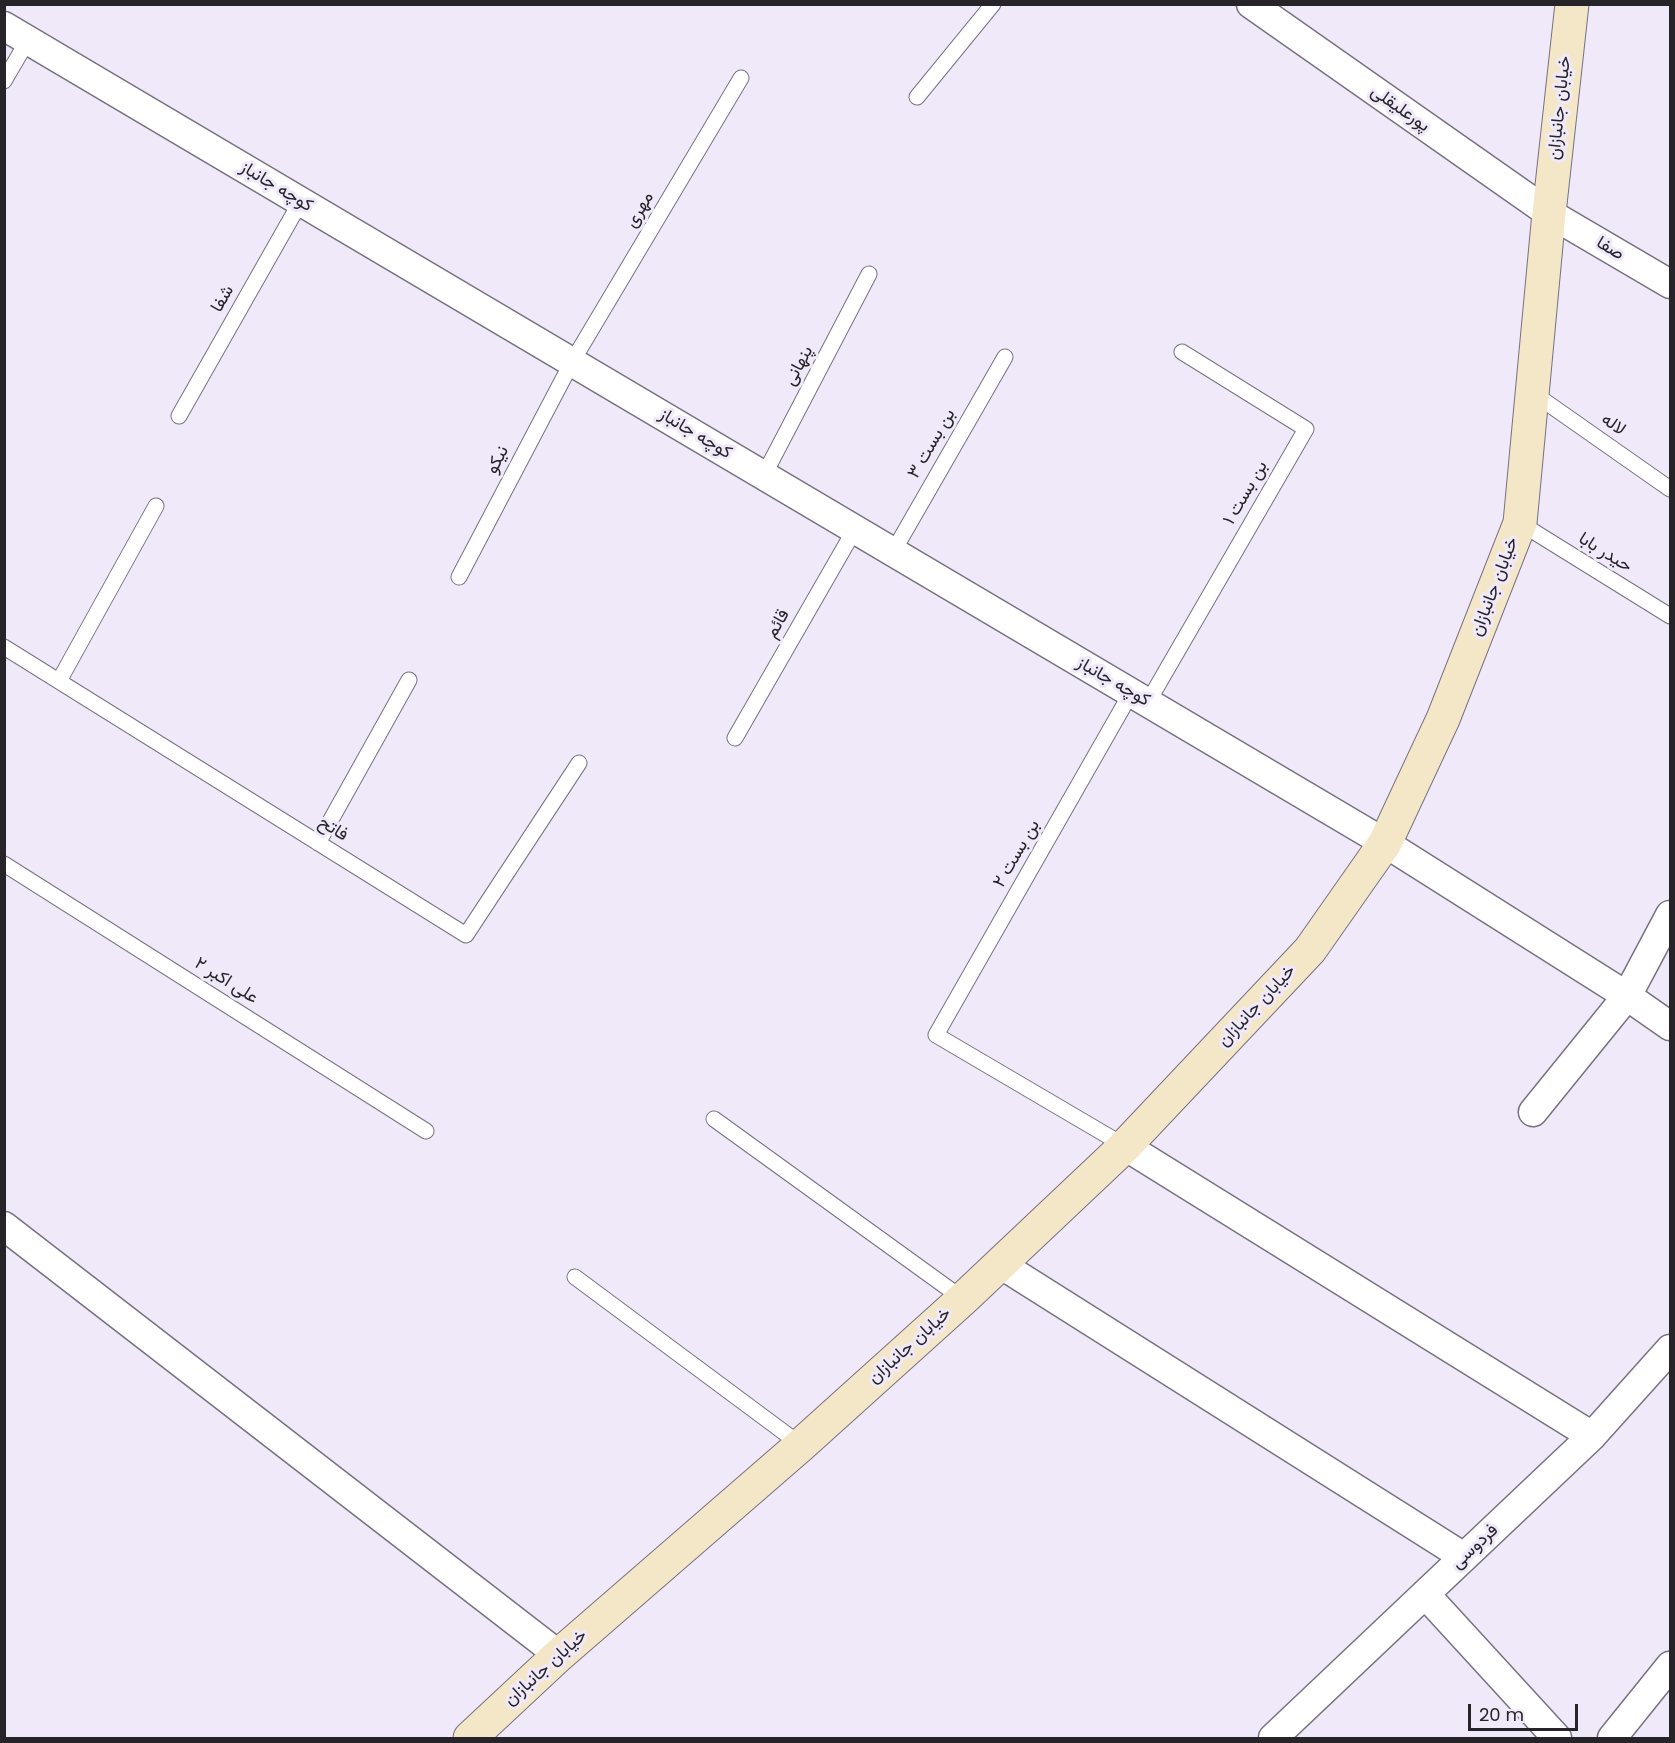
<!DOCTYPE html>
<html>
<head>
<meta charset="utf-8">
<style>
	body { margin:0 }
	#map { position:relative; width:1675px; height:1743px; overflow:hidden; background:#f0e9fa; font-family:Poppins,sans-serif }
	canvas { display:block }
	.frame { position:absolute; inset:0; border:6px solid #262329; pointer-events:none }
	.scale { position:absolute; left:1468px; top:1704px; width:110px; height:27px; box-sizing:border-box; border:3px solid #262329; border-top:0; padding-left:8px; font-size:18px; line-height:21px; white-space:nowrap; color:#262329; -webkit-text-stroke:4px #f0e9fa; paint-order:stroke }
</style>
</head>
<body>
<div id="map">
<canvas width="1675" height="1743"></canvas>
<div class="frame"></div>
<div class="scale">20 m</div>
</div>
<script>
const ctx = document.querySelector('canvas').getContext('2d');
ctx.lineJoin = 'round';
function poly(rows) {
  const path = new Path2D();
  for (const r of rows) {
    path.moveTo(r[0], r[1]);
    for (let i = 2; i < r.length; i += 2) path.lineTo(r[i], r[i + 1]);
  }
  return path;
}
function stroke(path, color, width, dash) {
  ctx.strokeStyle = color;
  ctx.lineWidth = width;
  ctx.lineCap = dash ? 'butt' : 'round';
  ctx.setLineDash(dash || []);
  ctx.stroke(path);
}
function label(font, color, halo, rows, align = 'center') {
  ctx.font = font + ' Poppins,Vazirmatn,sans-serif';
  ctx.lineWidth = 6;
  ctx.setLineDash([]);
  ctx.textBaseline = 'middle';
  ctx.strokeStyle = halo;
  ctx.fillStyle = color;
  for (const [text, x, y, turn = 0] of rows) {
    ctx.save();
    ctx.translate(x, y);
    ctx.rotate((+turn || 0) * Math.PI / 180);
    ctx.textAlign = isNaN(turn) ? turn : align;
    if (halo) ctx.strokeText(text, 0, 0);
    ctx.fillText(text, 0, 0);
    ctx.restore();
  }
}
const service = poly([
	[4,81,28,40],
	[917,97,993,4],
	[1533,393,1670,489],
	[179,416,301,201],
	[764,475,869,274],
	[1520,523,1670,616],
	[893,552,1005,357],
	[459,577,572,362,741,78],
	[4,647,466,935,579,763],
	[59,681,156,506],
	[1148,702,1306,429,1182,352],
	[735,738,855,529],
	[318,843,409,680],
	[4,864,426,1131],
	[714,1119,963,1299],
	[1125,1146,936,1035,1131,693],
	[575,1277,801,1445]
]);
const minor = poly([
	[1251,4,1549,213,1670,284],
	[4,26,1385,843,1627,996,1670,1026],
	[1533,1112,1627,996,1670,915],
	[1125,1146,1592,1436],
	[4,1226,559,1655],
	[1000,1264,1464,1557],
	[1425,1594,1557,1738],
	[1273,1738,1592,1436,1670,1349],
	[1612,1738,1670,1666]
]);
const secondary = poly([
	[470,1738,559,1655,801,1445,963,1299,1125,1146,1310,950,1385,843,1443,719,1520,523,1549,213,1572,4]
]);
const streetNames = [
	["خیابان جانبازان",1560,108,-84],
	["پورعلیقلی",1400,109,35],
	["کوچه جانباز",276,187,31],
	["مهری",640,210,-59],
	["صفا",1610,249,31],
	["شفا",223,299,-60],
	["پنهانی",799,366,-62],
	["لاله",1613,425,35],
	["کوچه جانباز",695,434,31],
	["بن بست ۳",932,444,-60],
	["نیکو",498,460,-62],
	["بن بست ۱",1246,493,-60],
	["حیدر بابا",1605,553,32],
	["خیابان جانبازان",1495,587,-69],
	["قائم",778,624,-60],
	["کوچه جانباز",1113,682,30],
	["فاتح",333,829,32],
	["بن بست ۲",1017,854,-60],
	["علی اکبر ۲",226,981,32],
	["خیابان جانبازان",1257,1006,-47],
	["خیابان جانبازان",910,1346,-42],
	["فردوسی",1475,1547,-43],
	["خیابان جانبازان",546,1668,-42]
];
stroke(service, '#787280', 17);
stroke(minor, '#787280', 31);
stroke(secondary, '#787280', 35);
stroke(service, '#fff', 15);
stroke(minor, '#fff', 28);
stroke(secondary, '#f4e7c8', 33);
label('18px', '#262329', '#f0e9fa', streetNames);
</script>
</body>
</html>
